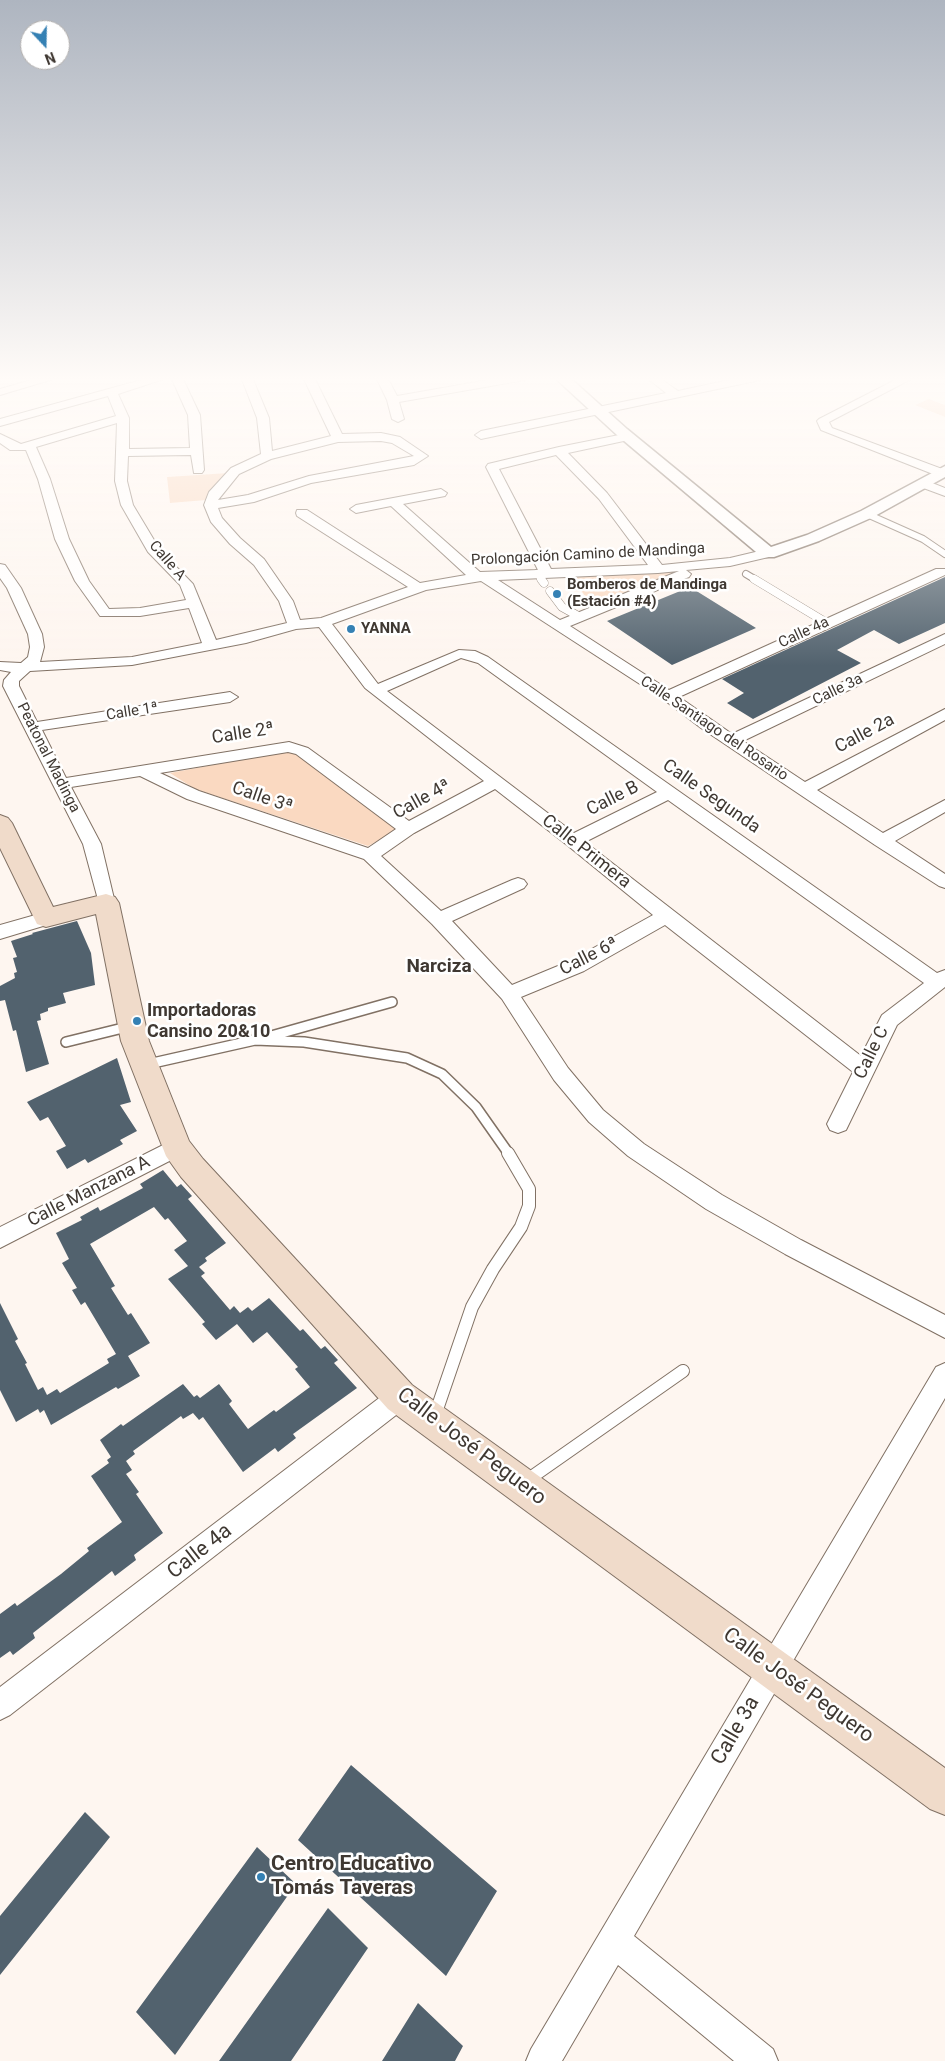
<!DOCTYPE html>
<html>
<head>
<meta charset="utf-8">
<style>
	body { margin:0 }
	#map { position:relative; width:945px; height:2061px; overflow:hidden; background:#fef6f0; font-family:Roboto,sans-serif }
	canvas { display:block }
	.north { position:absolute; left:20px; top:20px; width:50px; height:50px; box-sizing:border-box; background:#fff; border:1px solid #b2afad; border-radius:50%; rotate:159deg; font-size:14px; font-weight:700; line-height:20px; text-align:center; color:#3f3832 }
	.north::after { content:''; display:block; margin:auto; width:18px; height:22px; background:#3581b4; clip-path:polygon(50% 0,100% 100%,50% 72%,0 100%) }
</style>
</head>
<body>
<div id="map">
<canvas width="945" height="2061"></canvas>
<div class="north">N</div>
</div>
<script>
const ctx = document.querySelector('canvas').getContext('2d');
ctx.lineJoin = 'round';
function paint(path, color) {
  ctx.fillStyle = color;
  ctx.fill(path, 'evenodd');
}
function poly(rows) {
  const path = new Path2D();
  for (const r of rows) {
    path.moveTo(r[0], r[1]);
    for (let i = 2; i < r.length; i += 2) path.lineTo(r[i], r[i + 1]);
  }
  return path;
}
function stroke(path, color, width, dash) {
  ctx.strokeStyle = color;
  ctx.lineWidth = width;
  ctx.lineCap = dash ? 'butt' : 'round';
  ctx.setLineDash(dash || []);
  ctx.stroke(path);
}
function label(font, color, halo, rows, align = 'center') {
  ctx.font = font + ' Roboto,sans-serif';
  ctx.lineWidth = 5;
  ctx.setLineDash([]);
  ctx.textBaseline = 'middle';
  ctx.strokeStyle = halo;
  ctx.fillStyle = color;
  for (const [text, x, y, turn = 0] of rows) {
    ctx.save();
    ctx.translate(x, y);
    ctx.rotate((+turn || 0) * Math.PI / 180);
    ctx.textAlign = isNaN(turn) ? turn : align;
    if (halo) ctx.strokeText(text, 0, 0);
    ctx.fillText(text, 0, 0);
    ctx.restore();
  }
}
const green = poly([
	[929,399,945,405,945,417,915,405],
	[228,473,206,500,170,503,167,477],
	[686,571,591,604,569,574],
	[282,752,298,754,398,830,368,846,195,789,170,773]
]);
const building = poly([
	[945,577,945,623,899,644,874,630,837,650,861,663,753,719,727,703,744,693,722,679],
	[690,587,756,628,672,665,607,621],
	[77,921,91,953,95,985,63,993,66,1003,48,1008,48,1011,40,1014,41,1020,37,1021,49,1064,26,1072,16,1030,13,1031,5,1000,0,1001,0,986,15,978,14,973,17,972,13,958,17,957,11,941,33,934,32,933],
	[117,1058,131,1102,120,1105,137,1131,120,1140,123,1144,88,1163,85,1159,67,1169,56,1151,66,1146,48,1117,40,1121,27,1102],
	[163,1170,177,1187,181,1184,192,1196,188,1199,226,1243,205,1258,207,1261,199,1267,205,1273,201,1276,230,1310,234,1306,240,1313,248,1307,252,1311,269,1298,300,1331,303,1329,321,1349,325,1346,338,1360,334,1363,357,1388,293,1434,296,1438,278,1452,275,1448,243,1472,203,1417,199,1420,193,1413,183,1419,181,1416,133,1451,135,1454,126,1461,132,1470,126,1474,139,1492,136,1494,163,1533,134,1555,136,1560,115,1576,112,1571,33,1633,35,1638,13,1655,10,1651,0,1658,0,1614,15,1603,17,1606,61,1574,89,1551,87,1548,122,1522,91,1476,109,1463,107,1460,111,1457,100,1440,121,1424,123,1426,183,1384,194,1397,197,1395,200,1398,219,1384,232,1401,229,1404,248,1429,274,1410,276,1412,310,1387,295,1369,298,1367,267,1332,253,1343,237,1324,216,1340,202,1324,205,1322,168,1279,188,1266,174,1250,187,1241,168,1218,165,1220,154,1207,90,1244,115,1286,111,1288,128,1315,131,1313,150,1343,128,1356,140,1376,118,1389,116,1387,51,1425,44,1410,40,1413,38,1409,16,1422,0,1390,0,1303,18,1339,15,1341,27,1363,25,1364,38,1390,43,1387,47,1395,57,1389,60,1393,109,1363,107,1359,116,1354,85,1302,81,1305,72,1290,77,1288,62,1263,69,1259,56,1233,82,1220,80,1217,98,1207,100,1211,143,1188,140,1184],
	[351,1765,497,1891,446,1976,298,1840],
	[85,1812,110,1837,0,1975,0,1916],
	[257,1847,296,1884,175,2055,136,2012],
	[328,1908,368,1948,291,2061,219,2061],
	[418,2003,463,2046,455,2061,382,2061]
]);
const serviceFar3 = poly([
	[867,514,923,539,945,554],
	[537,573,542,580],
	[746,574,756,580]
]);
const serviceFar2 = poly([
	[541,579,544,583],
	[754,579,827,623],
	[550,591,562,607,580,617]
]);
const serviceFar1 = poly([
	[264,1038,392,1002],
	[66,1042,131,1026],
	[144,1065,255,1040,304,1042,407,1058,442,1074,476,1107,509,1154]
]);
const service = poly([
	[435,1415,472,1307,493,1269,521,1227,529,1206,529,1189,508,1153],
	[526,1481,683,1371]
]);
const minor = poly([
	[42,377,60,377,0,395,0,389,42,377],
	[152,377,170,377,118,394,129,418,129,449,190,448,188,415,171,377,182,377,200,415,204,470,202,473,194,473,191,455,128,456,127,481,133,505,160,550,193,584,216,640,287,623,279,601,254,565,230,544,211,522,204,505,209,492,231,468,261,454,257,418,241,377,252,377,269,418,272,451,331,436,303,377,314,377,342,434,381,433,400,437,428,456,414,465,311,483,254,502,218,508,222,518,240,538,264,559,293,601,300,620,321,618,408,587,297,516,296,513,297,510,307,510,420,583,466,575,391,506,356,513,350,509,356,505,441,489,447,493,445,496,403,504,480,572,538,570,486,467,488,464,559,447,629,433,635,437,633,439,568,453,607,493,662,565,730,558,768,549,775,553,773,556,730,566,686,570,691,574,689,577,570,626,669,690,936,569,945,569,945,575,679,697,732,734,945,634,945,644,743,741,805,782,945,709,945,720,817,790,883,833,945,800,945,812,895,841,945,874,945,888,939,886,875,845,701,728,663,699,481,581,426,590,332,624,378,684,459,650,475,651,488,657,937,973,945,970,945,987,897,1025,846,1130,838,1133,830,1130,827,1124,853,1072,665,925,584,971,521,997,568,1068,603,1110,644,1144,722,1195,801,1240,945,1315,945,1338,785,1254,706,1209,628,1156,589,1122,554,1080,502,999,432,924,364,859,187,799,140,776,71,787,101,844,115,903,112,907,106,909,100,907,83,844,3,686,4,680,11,672,0,670,0,662,21,663,28,657,30,647,28,634,7,588,0,578,0,564,5,565,21,588,42,634,44,647,40,662,132,657,202,643,189,608,140,616,100,616,75,581,55,539,38,479,26,450,10,450,0,443,0,434,21,444,116,416,108,396,0,426,0,419,152,377],
	[117,423,115,481,121,505,148,552,180,585,186,600,140,608,109,609,89,581,69,539,50,479,36,447,117,423],
	[381,441,392,443,414,456,309,476,248,495,218,500,239,474,271,459,338,442,381,441],
	[556,455,599,499,648,565,551,569,499,469,556,455],
	[679,571,560,620,498,580,658,573,679,571],
	[319,627,365,688,484,781,409,821,308,748,289,742,66,778,42,730,230,702,238,697,230,692,37,722,19,686,19,681,30,671,132,665,246,643,296,629,319,627],
	[461,658,478,663,657,792,574,833,387,691,461,658],
	[288,752,296,754,396,829,368,848,199,791,160,773,288,752],
	[495,789,567,845,653,915,570,961,512,985,452,921,524,888,527,884,524,880,518,878,512,880,441,911,381,856,414,833,495,789],
	[668,800,924,983,882,1015,861,1056,585,842,668,800],
	[376,377,387,377,397,396,505,377,530,377,525,380,399,402,404,419,398,422,392,419,387,400,376,377],
	[646,377,658,377,678,391,743,377,765,377,760,380,481,439,475,435,481,431,666,393,646,377],
	[901,377,915,377,829,422,832,428,945,470,945,476,938,476,821,430,817,421,819,419,901,377],
	[922,479,945,488,945,496,918,486,916,483,922,479],
	[46,912,53,913,55,918,53,923,0,939,0,925,46,912],
	[177,1138,185,1141,188,1147,185,1153,0,1248,0,1227,177,1138],
	[945,1363,945,1398,634,1936,773,2049,778,2061,734,2061,618,1965,562,2061,526,2061,531,2049,936,1367,945,1363],
	[400,1385,409,1389,413,1397,409,1405,10,1715,0,1720,0,1687,391,1389,400,1385]
]);
const tertiary = poly([
	[554,377,569,377,627,429,771,547,807,535,861,511,945,466,945,477,873,517,819,541,774,557,762,557,617,435,554,377]
]);
const secondary = poly([
	[0,815,8,818,12,823,53,907,106,894,115,897,119,903,149,1041,189,1141,203,1159,412,1385,945,1768,945,1815,930,1809,388,1409,181,1177,166,1156,121,1041,96,914,46,927,37,924,0,848,0,815]
]);
const markers = [
	[557,594,5,"#3581b4"],
	[351,629,5,"#3581b4"],
	[137,1021,5,"#3581b4"],
	[261,1877,5,"#3581b4"]
];
const farStreetnames = [
	["Prolongación Camino de Mandinga",588,555,-3],
	["Calle A",167,561,49],
	["Calle 4a",804,633,-25],
	["Calle 3a",838,690,-26],
	["Calle 1ª",132,712,-9],
	["Calle Santiago del Rosario",714,729,34],
	["Peatonal Madinga",48,758,63]
];
const farPoinames = [
	["Bomberos de Mandinga",567,585],
	["(Estación #4)",567,602],
	["YANNA",361,629]
];
const streetNames = [
	["Calle 2ª",243,734,-9],
	["Calle 2a",865,734,-28],
	["Calle Segunda",711,797,35],
	["Calle 3ª",262,798,19],
	["Calle B",613,799,-27],
	["Calle 4ª",422,800,-29],
	["Calle Primera",586,852,38],
	["Calle 6ª",589,957,-27],
	["Calle C",872,1053,-64],
	["Calle Manzana A",89,1192,-27]
];
const poiNames = [
	["Importadoras",147,1011],
	["Cansino 20&10",147,1032]
];
const neighbourhoodNames = [
	["Narciza",439,967]
];
const nearStreetnames = [
	["Calle José Peguero",471,1447,37],
	["Calle 4a",200,1552,-38],
	["Calle José Peguero",798,1686,36],
	["Calle 3a",736,1731,-60]
];
const nearPoinames = [
	["Centro Educativo",271,1865],
	["Tomás Taveras",271,1889]
];
paint(green, '#fad9c1');
paint(building, '#52626e');
stroke(serviceFar3, '#817164', 8);
stroke(serviceFar2, '#817164', 9);
stroke(serviceFar1, '#817164', 12);
stroke(service, '#817164', 14);
stroke(minor, '#817164', 2);
stroke(tertiary, '#817164', 3);
stroke(secondary, '#817164', 2);
stroke(serviceFar3, '#fff', 6);
stroke(serviceFar2, '#fff', 8);
stroke(serviceFar1, '#fff', 9);
stroke(service, '#fff', 12);
paint(minor, '#fff');
paint(tertiary, '#fff');
paint(secondary, '#f0dbca');
const sky = ctx.createLinearGradient(0, 0, 0, 666);
sky.addColorStop(0, '#aeb5c0');
sky.addColorStop(0.57, '#fffbf8');
sky.addColorStop(1, '#fffbf800');
ctx.fillStyle = sky;
ctx.fillRect(0, 0, 945, 666);
for (const [x, y, r, color] of markers) {
  const dot = new Path2D();
  dot.arc(x, y, r, 0, 2 * Math.PI);
  ctx.fillStyle = color;
  ctx.fill(dot);
  stroke(dot, '#fff', 2);
}
label('15px', '#3f3832', '#fff', farStreetnames);
label('bold 15px', '#3f3832', '#fff', farPoinames, 'left');
label('18px', '#3f3832', '#fff', streetNames);
label('bold 18px', '#3f3832', '#fff', poiNames, 'left');
label('bold 19px', '#3f3832', '#fff', neighbourhoodNames);
label('21px', '#3f3832', '#fff', nearStreetnames);
label('bold 21px', '#3f3832', '#fff', nearPoinames, 'left');
</script>
</body>
</html>
